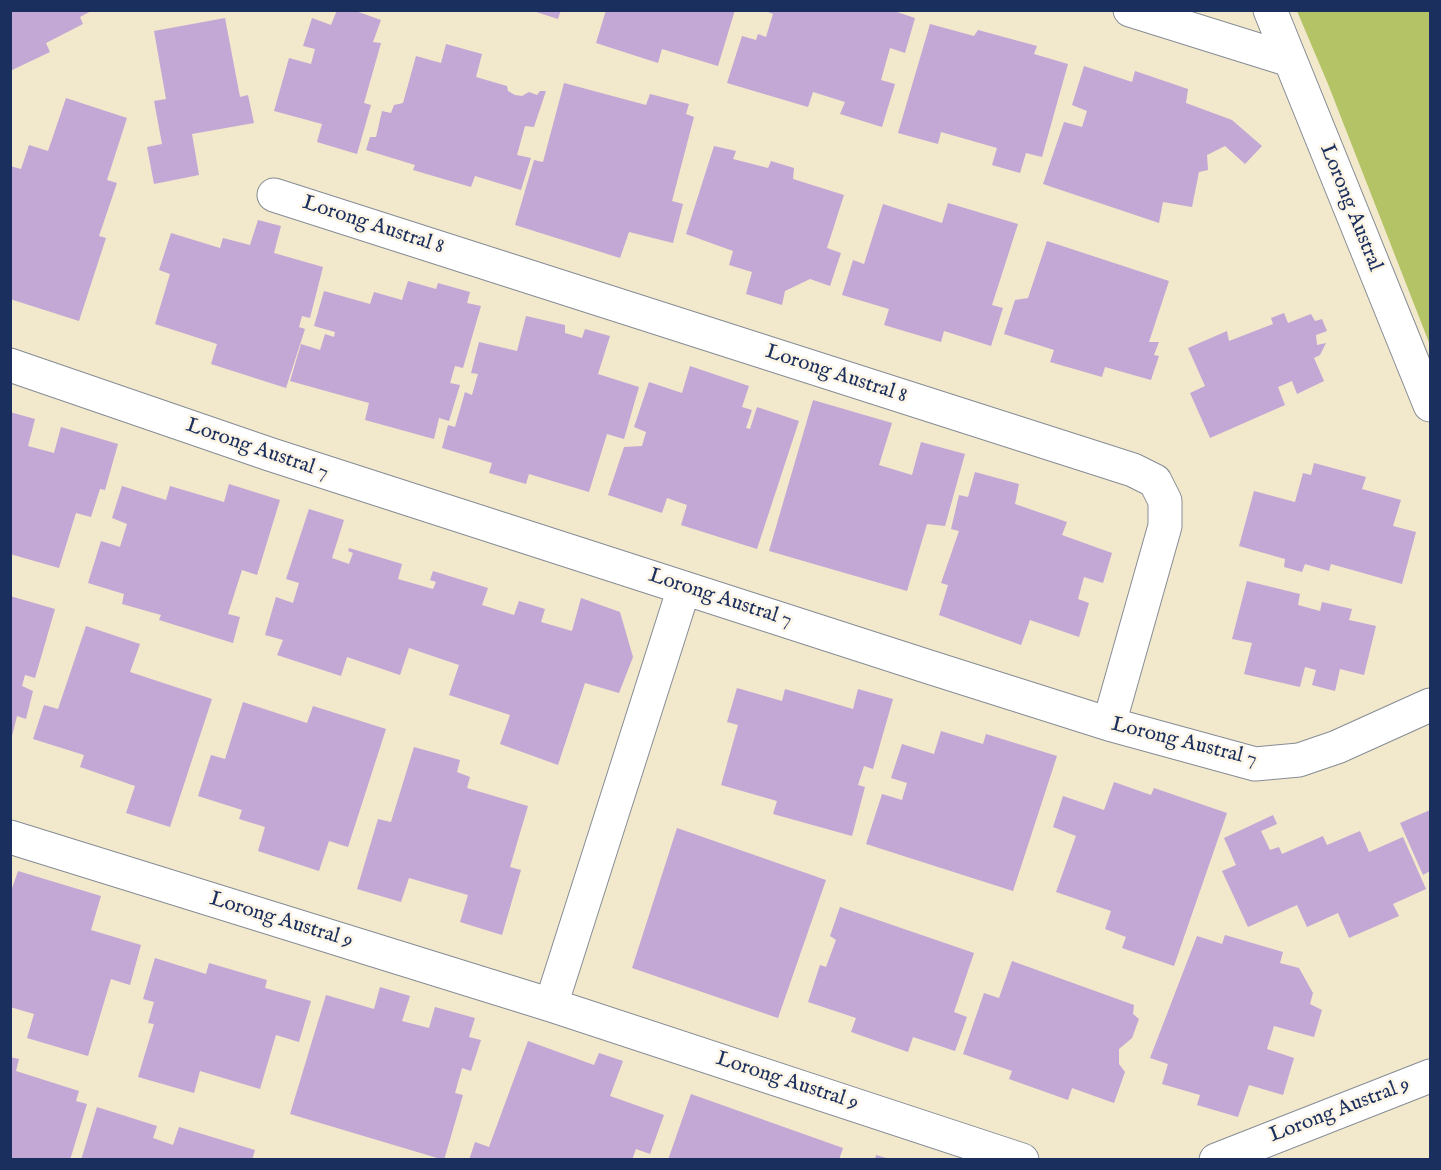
<!DOCTYPE html>
<html>
<head>
<meta charset="utf-8">
<style>
	body { margin:0 }
	#map { position:relative; width:1441px; height:1170px; overflow:hidden; background:#f2e8cc; font-family:"IM FELL English",serif }
	canvas { display:block }
	.frame { position:absolute; inset:0; border:12px solid #1b2f5e; pointer-events:none }
</style>
</head>
<body>
<div id="map">
<canvas width="1441" height="1170"></canvas>
<div class="frame"></div>
</div>
<script>
const ctx = document.querySelector('canvas').getContext('2d');
ctx.lineJoin = 'round';
function paint(path, color) {
  ctx.fillStyle = color;
  ctx.fill(path, 'evenodd');
}
function poly(rows) {
  const path = new Path2D();
  for (const r of rows) {
    path.moveTo(r[0], r[1]);
    for (let i = 2; i < r.length; i += 2) path.lineTo(r[i], r[i + 1]);
  }
  return path;
}
function stroke(path, color, width, dash) {
  ctx.strokeStyle = color;
  ctx.lineWidth = width;
  ctx.lineCap = dash ? 'butt' : 'round';
  ctx.setLineDash(dash || []);
  ctx.stroke(path);
}
function label(font, color, halo, rows, align = 'center') {
  ctx.font = font + ' "IM FELL English",serif';
  ctx.lineWidth = 5;
  ctx.setLineDash([]);
  ctx.textBaseline = 'middle';
  ctx.strokeStyle = halo;
  ctx.fillStyle = color;
  for (const [text, x, y, turn = 0] of rows) {
    ctx.save();
    ctx.translate(x, y);
    ctx.rotate((+turn || 0) * Math.PI / 180);
    ctx.textAlign = isNaN(turn) ? turn : align;
    if (halo) ctx.strokeText(text, 0, 0);
    ctx.fillText(text, 0, 0);
    ctx.restore();
  }
}
const green = poly([
	[1297,11,1430,11,1430,345,1328,84]
]);
const building = poly([
	[10,10,93,10,80,17,83,24,46,43,50,52,10,71],
	[337,10,353,10,381,20,373,42,381,43,364,103,371,105,357,154,317,142,322,124,274,111,289,58,311,64,315,49,303,46,312,18,331,25],
	[530,10,561,10,558,19],
	[606,10,735,10,718,66,662,49,658,63,596,43],
	[763,10,891,10,915,18,905,53,890,48,881,80,895,84,882,127,840,114,845,102,813,92,808,107,727,83,742,36,756,40,758,34,766,37,773,14],
	[225,18,240,97,248,95,254,123,192,134,199,175,154,184,147,147,162,144,154,101,166,99,154,31],
	[930,24,974,36,978,30,1037,46,1034,54,1068,64,1042,157,1026,153,1020,173,992,165,997,148,941,132,938,144,898,133],
	[446,44,482,54,476,77,507,86,508,91,515,95,522,96,529,92,537,95,540,91,546,91,534,127,525,126,517,155,531,158,521,190,475,176,471,187,413,170,415,165,366,150,370,137,376,137,382,111,391,113,394,105,403,103,416,56,441,63],
	[1084,66,1132,82,1135,71,1188,89,1186,103,1232,120,1262,146,1245,164,1225,146,1207,155,1208,170,1199,172,1192,207,1163,202,1159,223,1043,184,1064,122,1082,127,1087,111,1072,105],
	[564,83,646,105,650,94,689,104,686,114,694,117,672,201,683,204,673,243,629,232,620,258,515,225,534,160,543,162],
	[66,98,127,118,107,180,117,183,99,236,106,238,79,321,10,299,10,166,21,169,29,145,48,151],
	[714,146,736,151,733,159,768,168,771,161,794,168,793,179,844,195,827,248,841,253,830,286,810,279,785,291,782,305,746,294,752,272,729,265,733,251,686,234],
	[948,203,1018,224,992,305,1003,308,991,346,944,331,941,342,884,325,889,309,842,295,853,260,864,264,883,204,942,223],
	[258,220,281,226,274,253,323,267,310,318,302,316,299,327,305,329,286,388,211,364,217,344,155,324,170,274,159,270,171,233,220,248,223,238,250,245],
	[1047,241,1169,281,1149,342,1159,342,1154,355,1159,356,1151,380,1105,367,1102,377,1050,362,1054,350,1004,334,1015,300,1028,298],
	[408,281,436,289,438,283,470,292,467,303,481,306,463,368,455,366,450,383,460,385,449,421,439,418,434,439,365,420,369,403,290,381,301,344,320,350,325,334,334,337,335,332,314,326,324,291,370,304,374,292,402,300],
	[1284,313,1288,323,1311,314,1315,321,1322,319,1327,331,1316,335,1317,345,1326,343,1320,355,1314,358,1324,381,1297,394,1292,381,1278,387,1285,405,1210,438,1190,393,1205,386,1188,348,1227,331,1229,341,1273,324,1271,318],
	[526,316,565,325,565,333,582,338,585,329,610,336,598,374,639,387,624,439,607,434,589,492,529,474,526,484,489,473,492,463,442,448,448,425,455,427,465,392,472,395,478,374,471,373,479,342,517,351],
	[690,366,749,386,742,407,752,410,746,428,750,429,757,407,799,421,757,549,681,525,687,505,667,498,662,513,608,495,624,447,642,446,646,432,634,427,649,382,682,393],
	[813,400,892,423,879,465,912,475,921,442,965,454,945,526,927,524,907,591,769,551],
	[10,412,35,419,28,446,54,453,61,427,118,444,105,490,100,489,91,517,76,513,59,568,10,554],
	[1314,463,1366,477,1362,489,1401,500,1393,526,1416,532,1402,584,1331,564,1329,571,1305,564,1302,572,1284,567,1285,559,1239,546,1254,491,1295,502,1303,473,1311,475],
	[975,472,1019,484,1015,504,1067,522,1062,535,1112,553,1103,583,1084,577,1078,599,1089,603,1079,637,1030,620,1021,645,939,615,948,585,941,583,959,531,951,529,959,495,968,497],
	[229,484,280,500,257,575,242,570,228,614,240,617,233,643,159,620,161,615,122,604,124,594,88,583,101,541,120,547,127,524,112,518,122,486,166,500,170,486,224,502],
	[309,509,344,520,332,558,349,564,353,553,348,551,349,548,402,564,398,579,433,589,436,582,430,580,433,571,488,588,482,605,514,615,519,601,545,609,541,622,572,631,581,598,620,612,633,657,619,693,585,683,558,765,500,744,510,715,449,695,459,665,409,648,400,675,347,657,341,676,277,655,283,640,265,635,276,597,293,603,299,583,286,579],
	[1247,581,1300,594,1298,605,1320,611,1322,602,1352,609,1349,620,1376,626,1364,675,1340,669,1335,691,1312,685,1316,670,1305,667,1300,687,1244,674,1252,643,1232,639],
	[10,596,55,609,35,678,25,675,22,686,33,691,26,719,17,716,11,740],
	[86,626,140,644,130,672,212,699,170,827,126,813,135,786,80,767,84,755,33,739,44,705,58,709],
	[737,688,782,701,785,689,853,709,858,689,893,699,873,769,864,766,858,785,865,787,852,836,773,814,777,801,721,785,738,725,727,722],
	[243,702,307,723,313,706,386,729,348,847,329,841,319,871,258,851,265,827,239,819,242,810,198,796,211,755,225,759],
	[941,731,983,744,986,734,1057,756,1013,891,866,844,882,794,902,800,907,783,891,778,902,744,934,754],
	[414,747,460,760,457,772,470,777,467,788,528,806,510,867,521,870,502,935,460,922,468,895,409,878,401,902,357,889,378,819,391,822],
	[1114,782,1151,795,1154,788,1227,813,1174,966,1122,948,1126,937,1105,929,1111,911,1056,892,1076,836,1053,827,1063,796,1104,810],
	[1430,810,1430,871,1423,875,1400,823],
	[1273,815,1277,824,1261,831,1270,850,1279,847,1282,854,1323,836,1327,845,1360,831,1369,852,1403,837,1426,889,1393,904,1399,916,1349,938,1338,913,1307,927,1297,905,1248,927,1222,871,1236,865,1224,838],
	[677,828,826,880,778,1018,632,968],
	[18,871,101,896,91,930,141,945,130,985,111,979,88,1056,27,1038,34,1014,10,1007,10,894],
	[840,907,974,953,954,1012,967,1017,955,1051,913,1037,908,1052,851,1032,856,1018,808,1002,820,965,826,967,836,940,830,936],
	[1225,935,1283,952,1280,963,1299,968,1313,993,1310,1004,1322,1010,1314,1037,1274,1026,1267,1049,1294,1058,1283,1095,1249,1085,1238,1117,1197,1105,1200,1095,1162,1084,1168,1064,1150,1058,1197,936,1222,944],
	[155,958,206,974,209,963,267,980,265,988,311,1001,299,1042,276,1035,260,1089,200,1071,194,1093,138,1077,154,1024,148,1023,154,1002,143,999],
	[1012,961,1134,1005,1133,1014,1139,1019,1132,1038,1119,1049,1119,1064,1125,1072,1114,1103,1072,1088,1068,1100,1009,1079,1012,1071,963,1054,984,993,999,998],
	[380,987,410,996,402,1021,429,1028,435,1007,475,1018,469,1037,481,1040,471,1071,462,1068,455,1093,463,1095,444,1160,290,1114,326,995,374,1009],
	[528,1041,594,1065,599,1053,623,1061,610,1096,664,1115,650,1154,636,1149,632,1160,469,1160,475,1142,489,1147],
	[10,1057,19,1059,16,1071,79,1091,76,1101,87,1104,70,1160,10,1160],
	[691,1094,843,1148,839,1160,668,1160],
	[97,1107,157,1126,153,1138,173,1145,179,1127,255,1150,252,1160,81,1160],
	[876,1155,890,1159,890,1160,875,1160]
]);
const minor = poly([
	[1130,10,1290,60],
	[1270,10,1430,405],
	[274,195,1133,470,1155,481,1165,501,1165,526,1109,724],
	[10,365,269,454,929,667,1109,724,1255,764,1299,760,1337,747,1430,705],
	[10,837,551,1005,1022,1160],
	[551,1005,684,588],
	[1216,1160,1430,1076]
]);
const streetNames = [
	["Lorong Austral",1350,208,68],
	["Lorong Austral 8",373,226,18],
	["Lorong Austral 8",836,375,18],
	["Lorong Austral 7",257,450,19],
	["Lorong Austral 7",720,599,18],
	["Lorong Austral 7",1184,743,14],
	["Lorong Austral 9",281,921,17],
	["Lorong Austral 9",787,1082,18],
	["Lorong Austral 9",1340,1111,-21]
];
paint(green, '#b4c365');
paint(building, '#c3a7d5');
stroke(minor, '#868c95', 35);
stroke(minor, '#fff', 33);
label('21px', '#1b2f5e', '#fcf5e5', streetNames);
</script>
</body>
</html>
